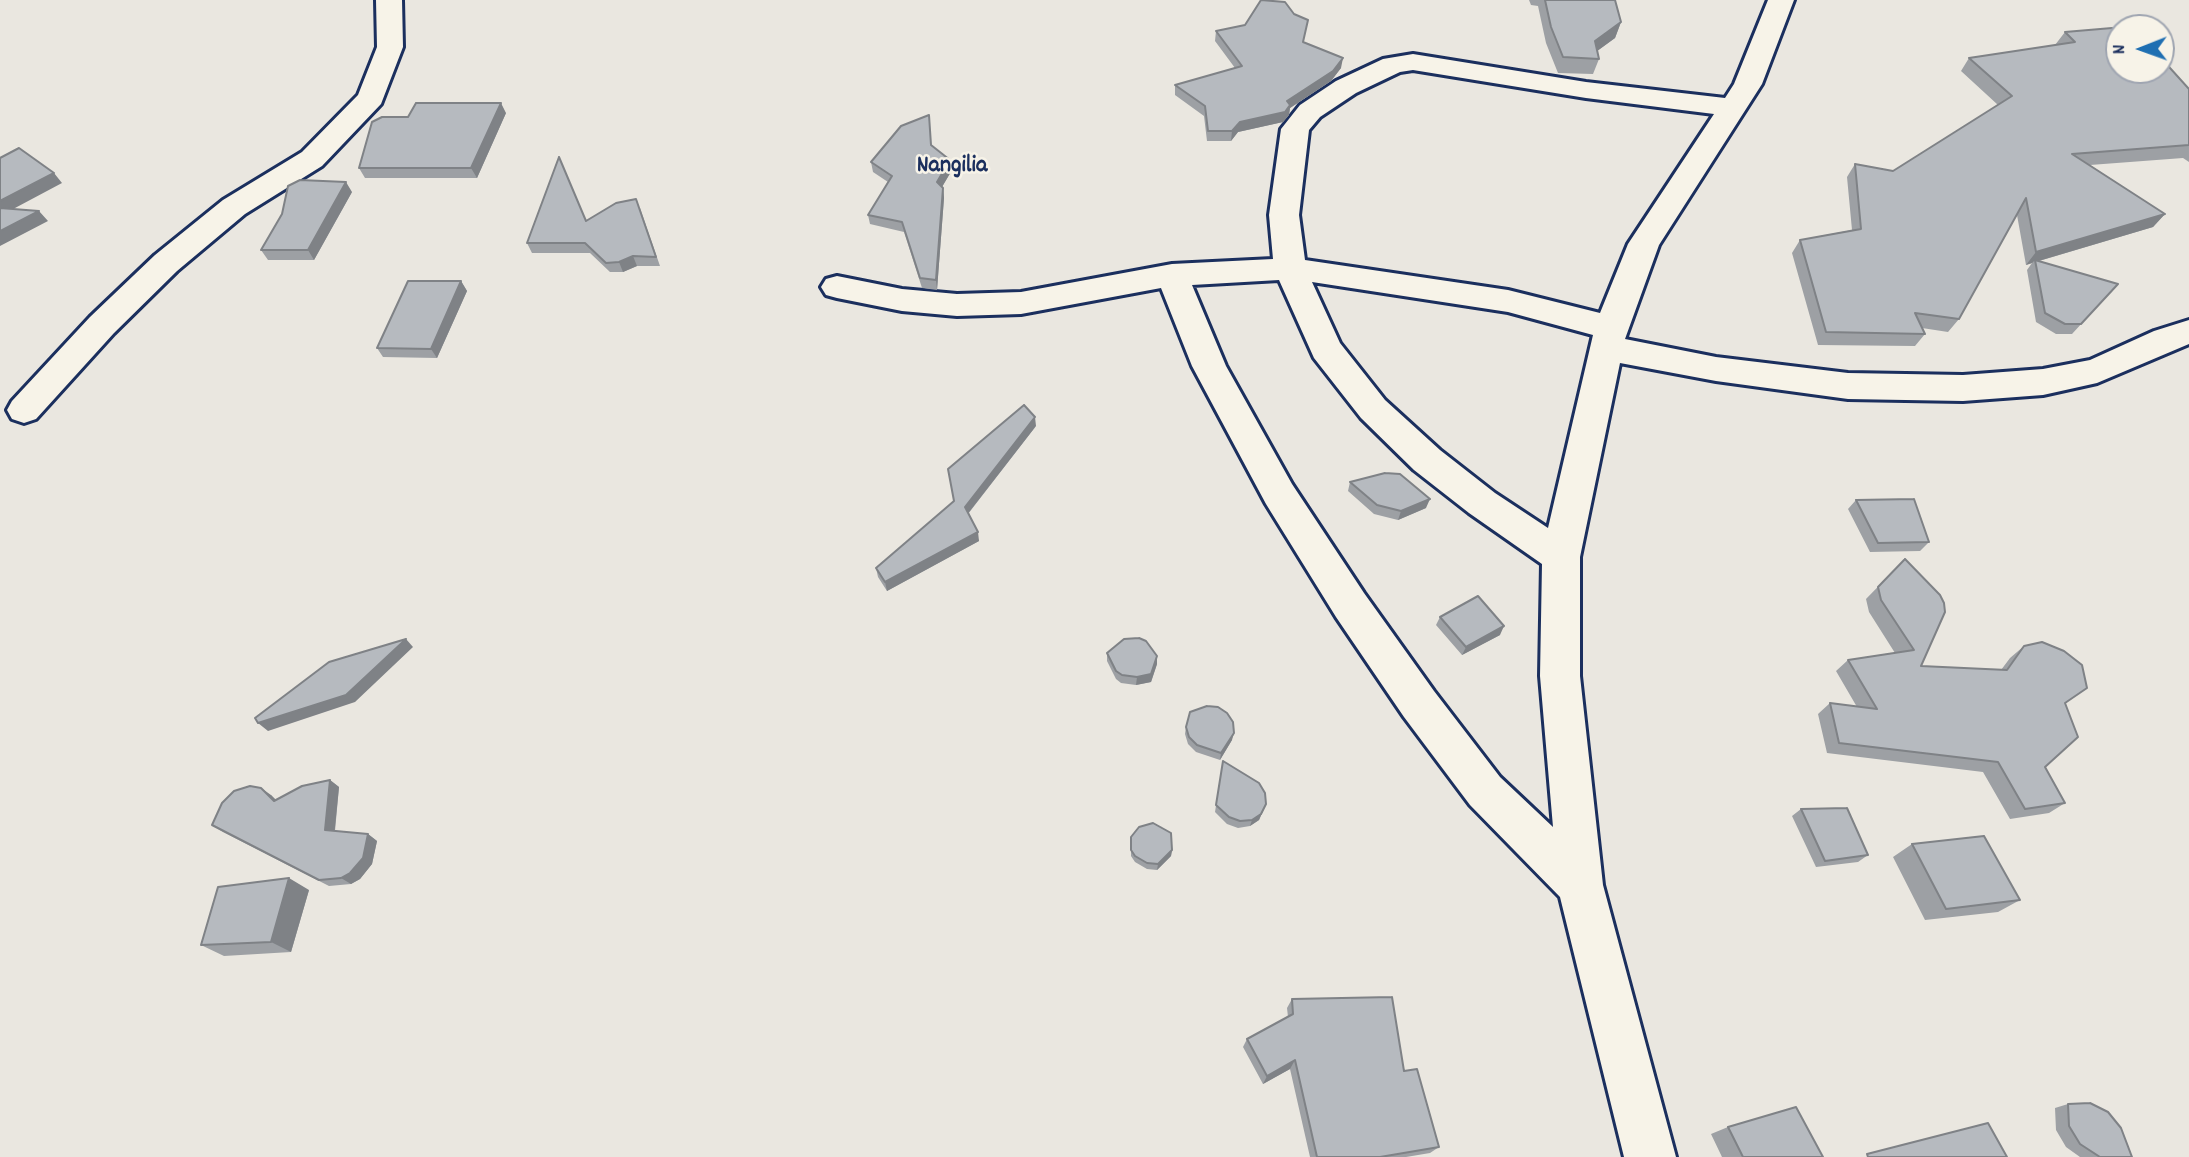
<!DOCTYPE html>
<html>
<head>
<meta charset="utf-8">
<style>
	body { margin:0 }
	#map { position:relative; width:2189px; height:1157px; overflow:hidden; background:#eae7e0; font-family:Dekko,sans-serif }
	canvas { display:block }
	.north { position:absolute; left:2105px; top:14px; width:70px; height:70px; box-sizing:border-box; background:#f7f3e8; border:2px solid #9fa5b1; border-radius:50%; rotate:269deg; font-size:19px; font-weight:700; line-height:28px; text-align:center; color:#1b2f5e }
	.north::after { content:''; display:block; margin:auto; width:24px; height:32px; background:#1f6fb2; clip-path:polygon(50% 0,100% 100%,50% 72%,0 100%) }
</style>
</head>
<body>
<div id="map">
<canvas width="2189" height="1157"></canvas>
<div class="north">N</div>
</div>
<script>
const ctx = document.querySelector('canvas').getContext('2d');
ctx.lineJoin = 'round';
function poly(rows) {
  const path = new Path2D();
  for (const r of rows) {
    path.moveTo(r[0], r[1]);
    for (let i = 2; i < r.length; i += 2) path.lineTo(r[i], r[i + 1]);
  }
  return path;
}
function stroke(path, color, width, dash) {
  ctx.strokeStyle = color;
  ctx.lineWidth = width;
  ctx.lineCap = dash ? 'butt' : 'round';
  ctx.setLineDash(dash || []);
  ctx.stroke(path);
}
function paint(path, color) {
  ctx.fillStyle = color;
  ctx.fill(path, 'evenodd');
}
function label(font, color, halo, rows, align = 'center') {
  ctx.font = font + ' Dekko,sans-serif';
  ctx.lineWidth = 5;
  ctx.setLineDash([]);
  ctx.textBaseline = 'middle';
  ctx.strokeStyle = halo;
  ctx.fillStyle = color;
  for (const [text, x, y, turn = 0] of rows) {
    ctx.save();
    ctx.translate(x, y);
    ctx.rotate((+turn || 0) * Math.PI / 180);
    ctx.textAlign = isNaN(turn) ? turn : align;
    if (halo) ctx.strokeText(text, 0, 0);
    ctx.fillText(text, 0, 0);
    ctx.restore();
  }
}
const minor = poly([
	[376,0,402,0,403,47,381,104,322,166,245,214,177,271,114,333,36,419,24,423,12,419,7,410,12,401,90,317,155,255,223,200,302,152,358,95,377,47,376,0],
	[1768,0,1794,0,1762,84,1659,245,1625,339,1716,357,1848,373,1963,375,2043,369,2090,360,2154,331,2189,320,2189,344,2097,383,2043,395,1963,401,1848,399,1716,381,1620,363,1580,557,1580,676,1603,885,1676,1157,1624,1157,1560,897,1470,805,1404,717,1336,617,1266,504,1192,366,1161,288,1021,314,957,316,902,311,837,298,826,295,821,287,826,279,837,276,902,289,957,294,1021,292,1172,264,1273,259,1269,215,1281,129,1300,105,1336,81,1383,59,1413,54,1586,82,1725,98,1734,84,1768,0],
	[1413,70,1586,98,1714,114,1628,244,1600,313,1508,290,1305,260,1299,215,1309,130,1320,117,1356,93,1400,72,1413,70],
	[1279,280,1314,358,1361,418,1414,470,1469,513,1542,564,1540,676,1553,827,1500,777,1434,691,1364,593,1292,484,1226,366,1192,285,1279,280],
	[1312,282,1508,312,1593,335,1548,528,1495,493,1440,450,1385,400,1340,343,1312,282]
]);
const wall = poly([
	[1529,0,1615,0,1621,22,1615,38,1597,51,1599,59,1593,74,1558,73,1546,43,1538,6,1531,5],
	[1216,31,1304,43,1341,68,1331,81,1290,108,1289,115,1283,122,1238,132,1231,141,1207,141,1204,116,1175,95,1175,85,1235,68,1215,41],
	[2065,32,2119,70,2189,89,2189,162,2183,158,2090,165,2165,214,2153,227,2039,261,2118,284,2072,334,2056,334,2036,322,2027,270,2032,263,2026,265,2017,215,1959,319,1948,332,1922,328,1925,334,1915,346,1818,345,1792,253,1800,240,1852,230,1847,177,1855,164,1893,171,1998,105,1961,71,1969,58,2055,45],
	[506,113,477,178,365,178,359,168,408,117],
	[929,115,931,146,950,160,952,170,942,187,943,188,944,198,937,290,922,288,904,232,870,224,868,215,888,182,873,172,871,162],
	[352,192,314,260,268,260,261,250,282,214],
	[640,208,660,266,637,266,623,272,610,272,590,253,532,253,527,243,586,221],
	[461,281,467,291,437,358,383,357,377,348],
	[1036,426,968,514,979,541,887,591,878,577,876,568,954,501],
	[1350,482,1426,508,1398,520,1374,514,1348,491],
	[1856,500,1929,542,1920,551,1870,552,1848,509],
	[1905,559,1921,666,2001,670,2010,658,2024,646,2065,703,2045,767,2065,803,2049,813,2010,819,1983,772,1827,753,1818,714,1830,703,1857,707,1836,671,1848,660,1895,653,1869,612,1866,599],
	[1440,617,1500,635,1462,655,1436,625],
	[1107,653,1157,664,1151,682,1136,685,1121,683,1116,679,1107,661],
	[1186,727,1232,740,1220,760,1196,752,1188,744,1185,734],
	[1223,761,1266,804,1259,820,1250,826,1238,828,1227,824,1215,812],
	[330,780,339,787,335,831,368,834,377,841,372,864,360,879,351,884,329,886,223,832,212,825,271,795,276,800],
	[1801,809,1868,855,1858,862,1816,867,1792,816],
	[1131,837,1172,850,1171,856,1157,870,1147,869,1135,862,1131,856],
	[1912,844,2020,900,1998,912,1925,920,1893,857],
	[309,890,291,952,224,956,201,945],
	[1292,999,1404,1071,1439,1147,1430,1153,1406,1157,1310,1157,1290,1069,1263,1084,1243,1047,1247,1039,1288,1017,1287,1008],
	[2068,1104,2132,1157,2080,1157,2066,1147,2056,1130,2055,1108],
	[1728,1127,1823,1157,1722,1157,1711,1134]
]);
const shadedWall = poly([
	[1621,22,1615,38,1589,57,1595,41],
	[1343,58,1341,68,1331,81,1290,108,1289,115,1283,122,1238,132,1231,141,1232,131,1240,122],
	[501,103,506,113,477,178,471,168],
	[950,160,952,170,939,192,937,182],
	[54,173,62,183,0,216,0,201],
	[346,182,352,192,314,260,308,250],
	[943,188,944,198,937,290,936,280],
	[39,211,48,221,0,246,0,231],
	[2165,214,2153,227,2035,262,2035,260,2032,263,2026,265,2036,252],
	[633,256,637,266,623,272,619,262],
	[461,281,467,291,437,358,431,349],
	[1035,417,1036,426,966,516,965,507],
	[1430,499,1426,508,1398,520,1401,511],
	[978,532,979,541,887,591,885,582],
	[1504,626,1500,635,1462,655,1466,647],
	[406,639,413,647,355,702,268,731,258,723],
	[1157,656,1157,664,1151,682,1136,685,1137,677],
	[1234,733,1232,740,1220,760,1221,753],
	[330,780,339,787,334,837,325,830],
	[261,788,271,795,284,808,274,801],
	[1266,804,1259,820,1250,826,1252,820],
	[368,834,377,841,372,864,360,879,351,884,341,878],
	[1172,850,1171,856,1157,870,1158,864],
	[289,878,309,890,291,952,271,942],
	[1295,1060,1290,1069,1263,1084,1267,1076]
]);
const building = poly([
	[1261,0,1285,2,1294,14,1308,20,1303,42,1343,58,1333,71,1287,101,1290,105,1285,112,1240,122,1232,131,1208,131,1205,106,1175,85,1242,66,1216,31,1245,25,1261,0],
	[1545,0,1615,0,1621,22,1595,41,1599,59,1563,57,1551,27,1545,0],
	[2112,28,2119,34,2119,70,2161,70,2161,58,2189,89,2189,145,2072,154,2165,214,2036,252,2026,198,1959,319,1915,313,1925,334,1826,332,1800,240,1861,229,1855,164,1893,171,2012,96,1969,58,2075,42,2065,32,2112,28],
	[416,103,501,103,471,168,359,168,372,122,382,117,408,117,416,103],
	[929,115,931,145,950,160,937,182,943,188,936,280,920,278,902,222,868,215,892,176,871,162,901,126,929,115],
	[19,148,54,173,0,201,0,158,19,148],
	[559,157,586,221,616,203,636,199,656,257,633,256,619,262,606,263,585,243,527,243,559,157],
	[300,180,346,182,308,250,261,250,282,214,288,186,300,180],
	[0,208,39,211,0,231,0,208],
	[2035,260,2118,284,2081,324,2065,324,2045,313,2035,260],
	[408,281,461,281,431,349,377,348,408,281],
	[1024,405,1035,417,965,507,978,532,885,582,876,568,954,501,948,469,1024,405],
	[1385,473,1400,474,1430,499,1401,511,1377,505,1350,482,1385,473],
	[1914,499,1929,542,1878,543,1856,500,1914,499],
	[1905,559,1940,595,1944,603,1945,612,1921,666,2007,670,2024,646,2042,642,2064,651,2082,665,2087,688,2065,703,2078,737,2045,767,2065,803,2025,809,1998,762,1839,743,1830,703,1877,709,1848,660,1914,650,1881,600,1878,587,1905,559],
	[1478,596,1504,626,1466,647,1440,617,1478,596],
	[1139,638,1146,641,1157,656,1151,674,1137,677,1122,675,1116,671,1107,653,1124,639,1139,638],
	[406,639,346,695,258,723,255,718,329,662,406,639],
	[1207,706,1218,707,1227,713,1233,722,1234,733,1221,753,1197,745,1189,737,1186,727,1190,712,1207,706],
	[1223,761,1259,783,1265,793,1266,804,1261,814,1252,820,1240,821,1229,817,1216,805,1223,761],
	[330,780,325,830,368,834,363,858,350,873,341,878,319,880,212,825,222,803,234,791,250,786,261,788,274,801,302,786,330,780],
	[1847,808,1868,855,1825,861,1801,809,1847,808],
	[1153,823,1171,833,1172,850,1158,864,1147,863,1135,856,1131,850,1131,837,1139,827,1153,823],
	[1984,836,2020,900,1946,909,1912,844,1984,836],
	[289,878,271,942,201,945,218,887,289,878],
	[1392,997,1404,1071,1417,1069,1439,1147,1380,1157,1317,1157,1295,1060,1267,1076,1247,1039,1293,1014,1292,999,1392,997],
	[2090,1103,2108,1112,2121,1128,2132,1157,2100,1157,2080,1144,2069,1126,2068,1104,2090,1103],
	[1796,1107,1823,1157,1743,1157,1728,1127,1796,1107],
	[1988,1123,2007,1157,1868,1157,1867,1154,1988,1123]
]);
const farQuarternames = [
	["Nangilia",952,168]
];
stroke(minor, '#1b2f5e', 6);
paint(minor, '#f7f3e8');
paint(wall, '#9da0a4');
paint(shadedWall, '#7f8286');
paint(building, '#b6babf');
stroke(building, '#7f8286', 2);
label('bold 24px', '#1b2f5e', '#f7f3e8', farQuarternames);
</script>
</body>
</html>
